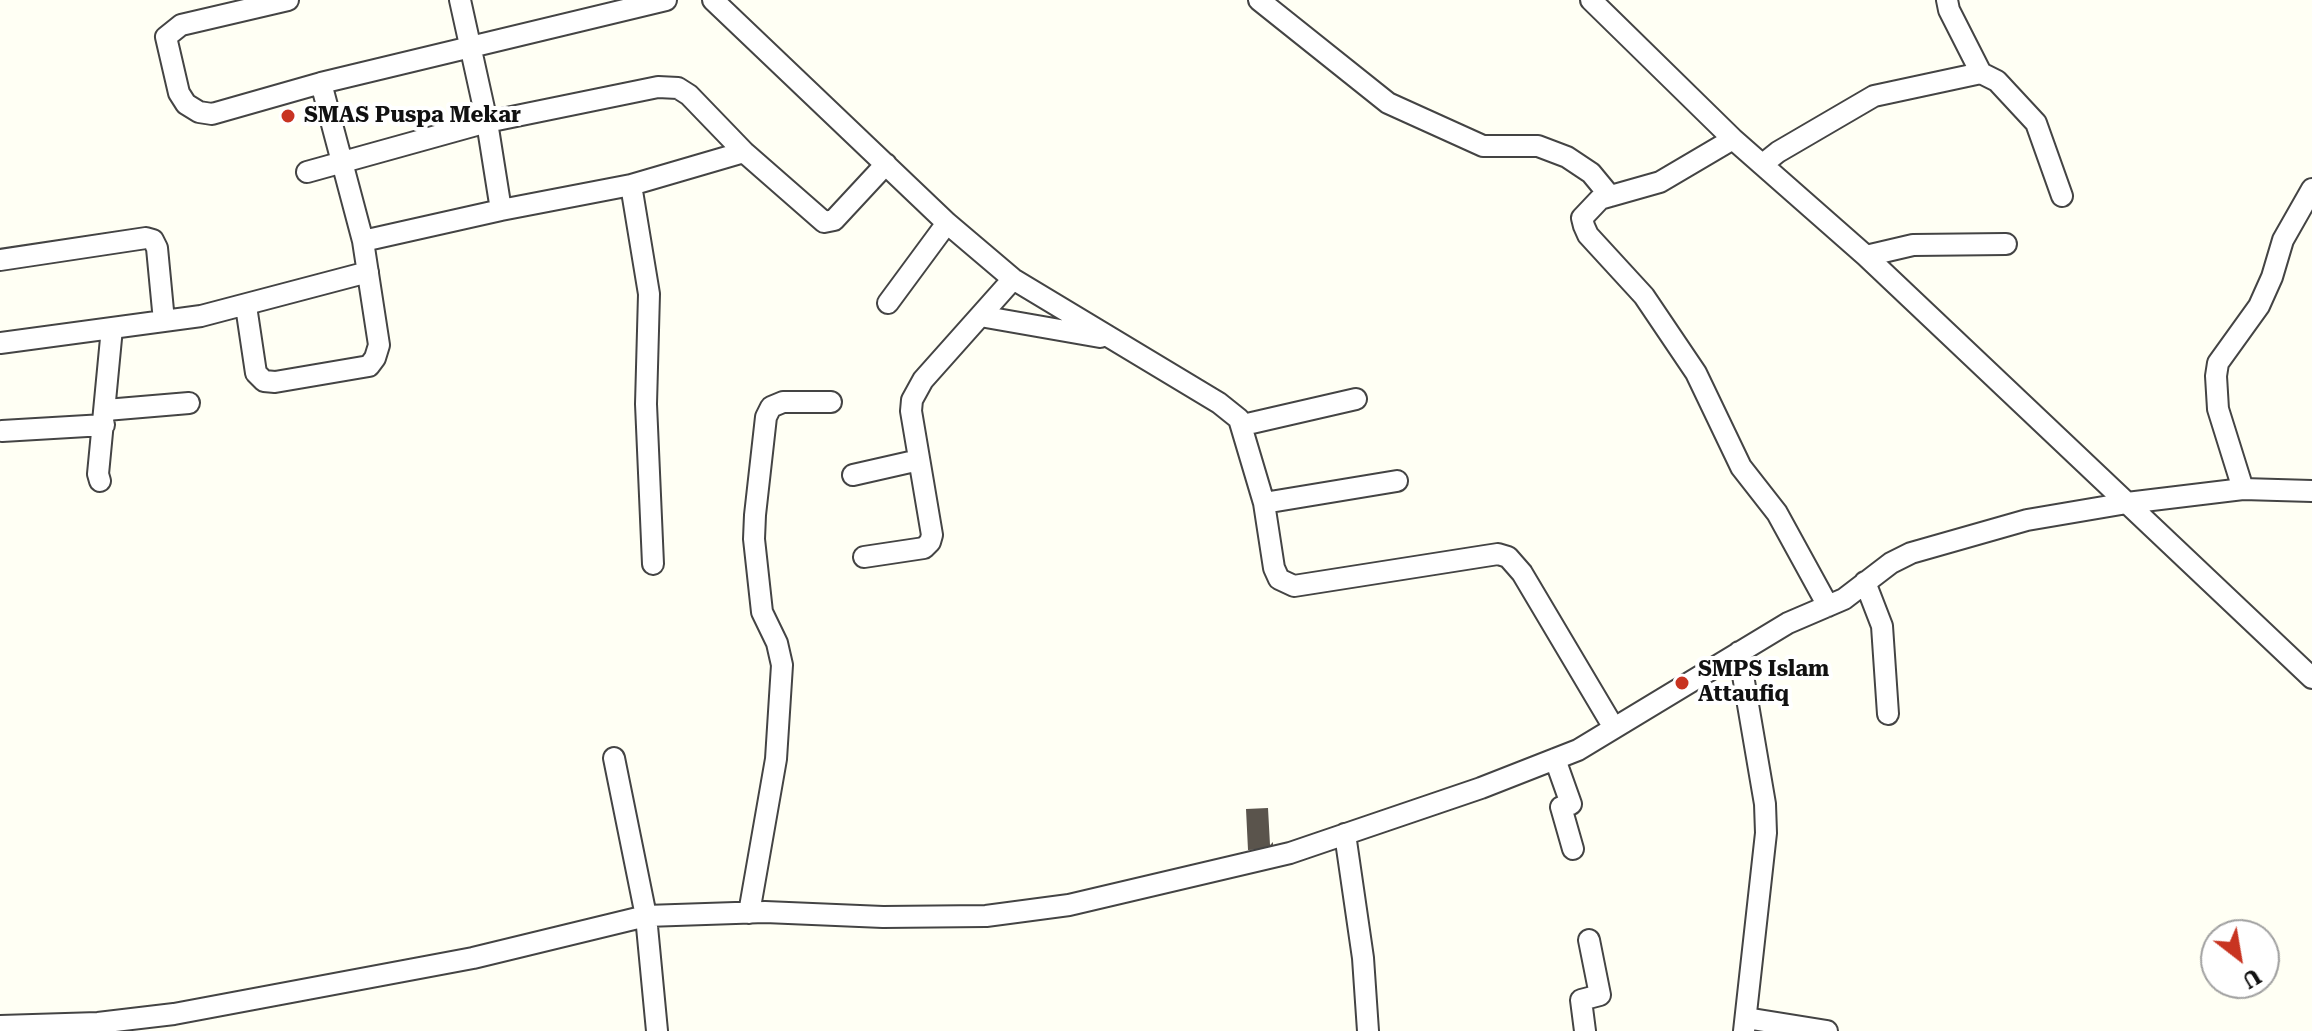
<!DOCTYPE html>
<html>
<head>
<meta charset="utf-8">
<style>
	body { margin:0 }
	#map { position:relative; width:2312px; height:1031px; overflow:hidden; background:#fffff4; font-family:"Roboto Serif",serif }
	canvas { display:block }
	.north { position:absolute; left:2200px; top:919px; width:80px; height:80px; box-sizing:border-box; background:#fff; border:2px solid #a0a0a0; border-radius:50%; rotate:149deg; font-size:22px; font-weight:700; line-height:32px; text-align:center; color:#111 }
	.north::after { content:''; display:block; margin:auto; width:28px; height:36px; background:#c83421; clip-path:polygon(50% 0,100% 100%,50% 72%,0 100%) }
</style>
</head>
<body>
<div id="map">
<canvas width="2312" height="1031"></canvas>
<div class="north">U</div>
</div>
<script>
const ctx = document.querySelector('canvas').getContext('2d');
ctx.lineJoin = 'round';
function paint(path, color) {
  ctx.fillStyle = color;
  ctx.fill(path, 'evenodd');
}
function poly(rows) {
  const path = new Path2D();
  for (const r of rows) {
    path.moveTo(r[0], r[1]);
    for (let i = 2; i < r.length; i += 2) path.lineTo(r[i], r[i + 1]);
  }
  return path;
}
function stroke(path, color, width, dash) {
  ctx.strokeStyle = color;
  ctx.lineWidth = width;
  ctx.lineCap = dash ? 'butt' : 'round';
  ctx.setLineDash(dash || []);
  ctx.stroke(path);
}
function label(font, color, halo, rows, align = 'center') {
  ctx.font = font + ' "Roboto Serif",serif';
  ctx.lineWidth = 8;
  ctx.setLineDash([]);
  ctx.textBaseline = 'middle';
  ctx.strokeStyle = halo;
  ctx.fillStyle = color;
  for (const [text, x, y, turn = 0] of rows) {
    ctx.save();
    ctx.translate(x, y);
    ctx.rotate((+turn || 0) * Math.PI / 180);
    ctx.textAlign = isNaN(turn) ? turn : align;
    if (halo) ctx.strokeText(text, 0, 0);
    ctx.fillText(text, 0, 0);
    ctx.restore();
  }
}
const building = poly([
	[1268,808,1270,845,1273,842,1273,849,1248,850,1246,809]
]);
const minor = poly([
	[288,0,181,25,166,37,179,93,186,104,199,112,212,114,321,83,666,0],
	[460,0,487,122,501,210],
	[713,0,947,223,1013,279,1219,403,1239,419,1264,503,1274,568,1279,579,1294,586,1485,556,1498,554,1508,557,1522,573,1614,728],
	[1259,0,1388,103,1483,146,1538,146,1567,157,1591,173,1610,196],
	[1591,0,1733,139,1866,256,2312,678],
	[1947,0,1949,10,1981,73],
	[1733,139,1660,182,1600,199,1582,218,1584,226,1588,235,1644,296,1696,373,1741,467,1777,513,1828,606],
	[1763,164,1778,152,1874,96,1981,73,1997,81,2036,123,2062,196],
	[307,172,487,122,658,87,678,88,689,95,744,152,824,222,834,220,886,164],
	[631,185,649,294,646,404,653,564],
	[363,241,501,210,631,185,744,152],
	[1866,256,1913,245,2006,244],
	[0,260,146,238,153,240,157,248,164,321],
	[888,303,947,223],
	[246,306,256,373,264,381,275,382,369,366,375,358,379,345,363,241,321,83],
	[980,316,1100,337],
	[0,343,201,316,368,272],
	[106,410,189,403],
	[1243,425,1356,399],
	[2,431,104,425],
	[853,475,919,460],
	[100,481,98,474,112,328],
	[2243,489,2218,409,2216,376,2218,363,2259,306,2272,277,2283,240,2312,189],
	[1264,503,1397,481],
	[864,557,924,548,930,542,932,535,911,411,912,400,923,380,1013,279],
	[1865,582,1882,626,1888,714],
	[1739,652,1765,804,1766,833,1744,1031],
	[1555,759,1571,804,1561,807,1573,849],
	[1345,834,1363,958,1368,1031],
	[749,913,776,759,782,665,777,643,762,612,754,539,755,515,766,417,771,407,783,402,831,402],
	[1746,1018,1827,1031],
	[0,1026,98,1023,174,1014,473,958,646,916,614,758],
	[657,1031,646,916,765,912,883,917,986,916,1069,905,1290,853,1481,788,1578,750,1788,623,1844,599,1891,563,1911,553,2027,520,2127,503,2243,489,2312,491],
	[1585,1031,1581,1000,1600,995,1589,940]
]);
const markers = [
	[288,116,8,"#c83421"],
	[1682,683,8,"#c83421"]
];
const poiNames = [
	["SMAS Puspa Mekar",304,116],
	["SMPS Islam",1698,670],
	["Attaufiq",1698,695]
];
paint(building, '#5a544c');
stroke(minor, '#444', 24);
stroke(minor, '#fff', 20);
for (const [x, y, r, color] of markers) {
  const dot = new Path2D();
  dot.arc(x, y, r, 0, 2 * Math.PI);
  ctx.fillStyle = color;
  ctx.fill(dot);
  stroke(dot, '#fff', 3);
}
label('bold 22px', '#111', '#fff', poiNames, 'left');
</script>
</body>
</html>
